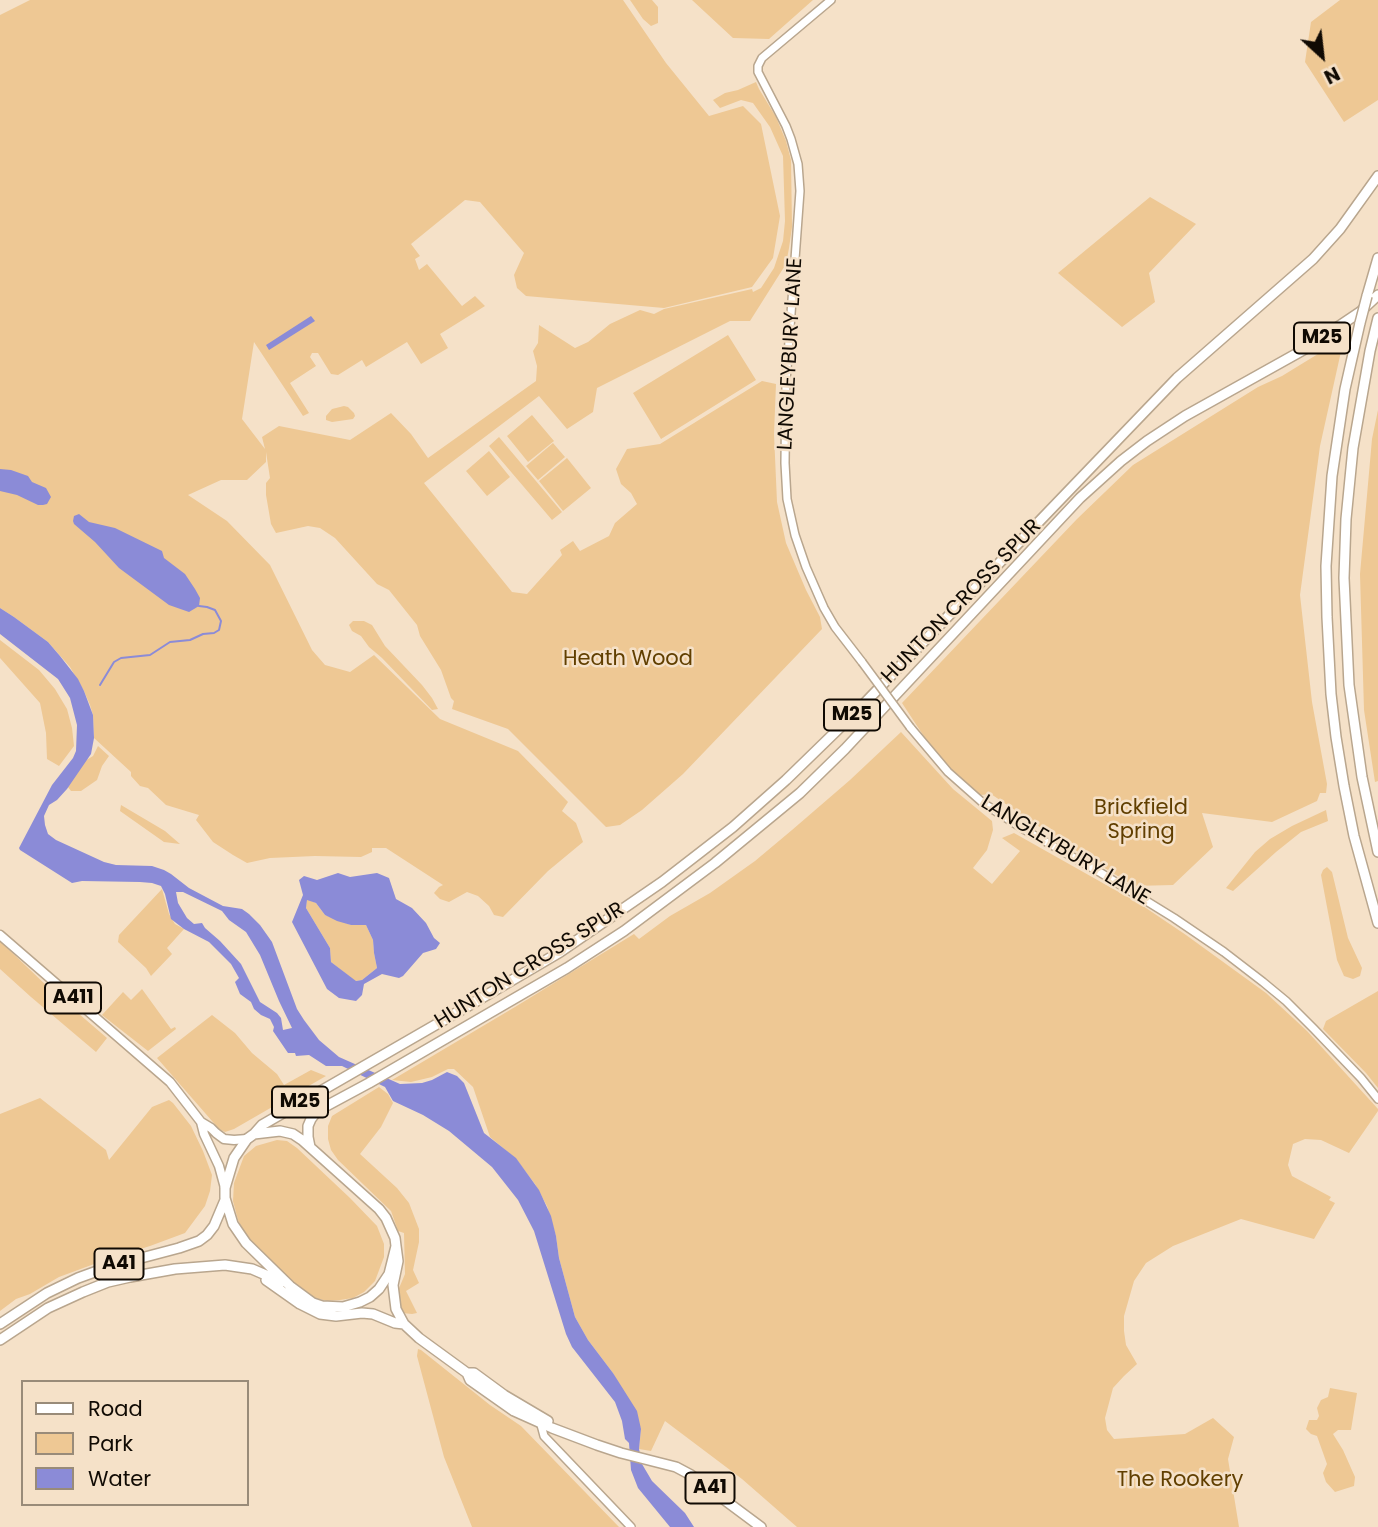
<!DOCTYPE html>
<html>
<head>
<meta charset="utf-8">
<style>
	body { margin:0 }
	#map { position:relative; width:1378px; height:1527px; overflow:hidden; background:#f5e1c8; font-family:Poppins,sans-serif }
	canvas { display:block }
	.legend { position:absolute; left:21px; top:1380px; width:228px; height:126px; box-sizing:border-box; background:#f5e1c8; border:2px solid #998b79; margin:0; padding:9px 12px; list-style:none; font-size:21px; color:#100a03 }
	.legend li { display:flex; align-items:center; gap:14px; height:35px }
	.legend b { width:35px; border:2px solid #998b79 }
	.north { position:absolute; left:1287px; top:21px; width:70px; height:70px; -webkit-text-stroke:5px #f5e1c8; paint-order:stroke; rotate:153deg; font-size:19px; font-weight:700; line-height:28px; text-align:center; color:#100a03 }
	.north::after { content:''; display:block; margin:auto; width:24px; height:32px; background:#100a03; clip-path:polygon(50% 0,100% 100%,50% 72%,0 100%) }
</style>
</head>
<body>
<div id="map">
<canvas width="1378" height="1527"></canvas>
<ul class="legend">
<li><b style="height:9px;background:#fff"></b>Road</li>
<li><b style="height:19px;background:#eec894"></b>Park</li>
<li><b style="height:19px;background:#8b8bd7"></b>Water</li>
</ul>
<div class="north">N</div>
</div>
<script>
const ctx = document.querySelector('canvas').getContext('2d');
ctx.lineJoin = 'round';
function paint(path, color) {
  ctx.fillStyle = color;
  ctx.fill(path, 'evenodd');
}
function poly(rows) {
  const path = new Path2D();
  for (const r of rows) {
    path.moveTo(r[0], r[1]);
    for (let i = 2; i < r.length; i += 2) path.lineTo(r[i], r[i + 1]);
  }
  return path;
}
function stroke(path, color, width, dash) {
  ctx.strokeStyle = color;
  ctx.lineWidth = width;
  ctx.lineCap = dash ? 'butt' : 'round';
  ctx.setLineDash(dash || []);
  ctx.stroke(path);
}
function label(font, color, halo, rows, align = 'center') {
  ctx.font = font + ' Poppins,sans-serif';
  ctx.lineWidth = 5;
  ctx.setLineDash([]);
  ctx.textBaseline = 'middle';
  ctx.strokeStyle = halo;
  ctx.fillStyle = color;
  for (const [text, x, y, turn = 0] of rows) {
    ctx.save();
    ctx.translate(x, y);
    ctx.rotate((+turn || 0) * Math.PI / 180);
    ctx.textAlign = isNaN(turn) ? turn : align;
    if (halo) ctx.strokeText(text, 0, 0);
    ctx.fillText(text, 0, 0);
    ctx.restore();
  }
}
const green = poly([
	[30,0,623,0,666,63,709,116,743,106,761,124,780,216,773,258,752,287,664,308,526,296,517,288,514,275,524,253,480,202,465,200,411,244,420,256,415,259,419,270,427,264,462,306,475,296,485,306,440,334,448,348,421,364,407,342,366,367,362,360,338,375,331,374,318,353,312,353,310,357,316,366,290,383,309,413,303,416,254,342,242,419,265,449,262,437,279,426,350,440,391,413,411,434,428,458,536,381,537,366,533,351,538,343,539,325,575,348,588,342,610,324,640,310,654,314,664,309,752,289,753,292,761,288,774,268,783,241,785,221,783,156,770,127,753,103,741,100,720,108,713,100,725,93,738,90,756,82,759,89,776,117,786,141,791,160,792,227,789,248,786,264,750,321,730,321,597,388,593,412,567,429,539,396,424,483,512,592,527,594,562,555,560,550,573,541,580,551,609,536,615,523,637,504,631,493,621,484,616,469,627,449,660,444,762,381,776,384,774,434,777,502,786,543,806,590,820,617,822,629,683,774,642,810,620,825,606,827,508,729,452,709,454,701,451,698,441,670,420,636,417,625,389,590,377,584,335,538,320,528,308,526,276,533,271,524,266,495,266,483,270,478,266,452,266,462,247,480,221,480,188,495,227,521,270,565,312,650,325,665,350,672,374,655,440,719,518,751,568,802,562,811,576,823,583,842,548,871,503,917,494,915,489,906,478,896,467,892,449,902,440,899,434,893,439,887,443,885,386,848,372,848,372,852,361,857,315,856,270,858,247,863,233,855,213,842,196,820,199,815,166,805,148,788,140,786,131,776,131,772,94,738,93,715,90,705,84,691,70,667,48,642,14,617,0,608,0,15],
	[630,0,652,0,658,7,658,23,651,26,643,19],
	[692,0,813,0,769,39,733,38],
	[1340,0,1378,0,1378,100,1344,122,1305,62,1311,22],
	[1150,197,1196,224,1149,273,1155,302,1122,327,1058,273],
	[728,335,756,380,661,439,633,393],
	[1344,338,1320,446,1300,595,1312,702,1327,784,1326,793,1320,793,1317,801,1272,822,1202,813,1213,847,1173,885,1134,886,1059,840,991,794,981,795,972,790,946,764,925,738,902,703,1077,519,1133,465,1258,387,1282,376],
	[344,406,348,407,354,413,355,416,353,419,332,422,326,420,326,416,332,409],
	[1378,410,1378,781,1375,782,1364,710,1360,574,1372,439],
	[532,415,554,441,528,462,507,436],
	[499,437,562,512,552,520,489,446],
	[553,443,565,457,538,480,526,466],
	[489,451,510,477,487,496,466,471],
	[567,458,591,488,563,511,539,481],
	[353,621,364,621,372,625,385,646,422,685,432,698,438,709,432,710,382,658,369,647,361,636,352,631,349,625],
	[0,640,39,670,55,689,67,709,72,728,74,746,59,766,47,759,46,733,40,703,0,658],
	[901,732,953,789,992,821,993,830,987,850,973,868,992,884,1020,851,1002,838,1014,833,1140,904,1186,935,1266,993,1307,1031,1378,1109,1378,1111,1349,1153,1321,1140,1305,1139,1293,1144,1288,1165,1292,1176,1331,1197,1329,1200,1335,1203,1314,1239,1241,1219,1173,1246,1146,1263,1134,1281,1124,1316,1124,1331,1126,1345,1137,1364,1124,1376,1113,1388,1105,1418,1107,1430,1114,1439,1185,1434,1213,1418,1234,1437,1228,1459,1239,1527,797,1527,742,1479,665,1421,651,1451,639,1449,641,1429,613,1373,588,1340,575,1317,559,1258,556,1236,547,1206,535,1184,516,1159,490,1137,473,1087,454,1069,448,1069,432,1077,411,1082,392,1080,515,1007,634,934,639,939,670,916,710,893,755,861,792,830,850,780],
	[98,746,109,756,102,766,97,780,81,791,71,791,67,786,83,762,93,756],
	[121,805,165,831,180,844,164,842,120,811],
	[1326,810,1328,821,1301,832,1276,852,1233,891,1226,888,1255,852,1270,839,1292,826],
	[1327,867,1332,872,1348,938,1362,968,1360,976,1353,979,1344,976,1337,960,1321,875,1323,870],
	[162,889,169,914,175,924,184,929,167,948,172,954,151,976,146,968,118,942,119,935],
	[307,899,316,903,325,915,351,925,366,925,373,940,374,953,377,968,362,980,355,981,331,962,330,948,306,908],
	[0,941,50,989,107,1038,96,1052,31,997,0,969],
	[142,989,171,1029,175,1027,176,1029,148,1051,102,1015,123,992,131,1000],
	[1378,991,1378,1088,1366,1073,1323,1029,1326,1021],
	[212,1015,235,1033,252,1053,277,1074,284,1085,311,1070,326,1076,234,1129,225,1132,219,1129,157,1058],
	[379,1087,388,1094,393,1103,381,1127,360,1154,397,1188,409,1203,419,1229,419,1242,413,1270,419,1283,406,1291,417,1313,412,1314,402,1313,398,1302,397,1293,405,1274,404,1233,398,1231,391,1211,338,1160,331,1150,328,1139,328,1126,332,1116],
	[40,1098,106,1150,109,1160,152,1107,169,1100,173,1103,191,1126,203,1151,212,1175,210,1191,205,1206,185,1233,150,1246,105,1260,59,1277,30,1294,16,1299,0,1311,0,1114],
	[277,1140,287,1141,297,1148,350,1198,377,1226,384,1244,384,1257,375,1281,364,1292,353,1298,340,1300,327,1301,315,1298,302,1290,287,1277,247,1237,238,1220,233,1201,234,1183,244,1156,256,1146],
	[418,1349,421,1350,490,1405,521,1426,619,1527,472,1527,444,1457,417,1356],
	[1330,1388,1357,1393,1351,1430,1338,1430,1333,1434,1343,1450,1355,1477,1354,1486,1335,1492,1326,1482,1323,1473,1327,1464,1317,1436,1311,1434,1306,1429,1309,1420,1317,1420,1319,1416,1317,1408,1321,1400,1328,1397]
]);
const water = poly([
	[311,316,315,321,269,350,266,345],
	[0,469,11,470,28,476,32,482,46,488,51,497,47,504,43,505,38,505,17,495,0,491],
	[79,514,89,522,115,528,162,551,164,558,185,574,195,589,200,598,199,606,189,612,169,605,119,568,95,542,74,524,73,521,74,516],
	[0,608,14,617,48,642,60,656,78,679,84,691,93,715,94,738,91,754,67,789,57,800,49,805,44,816,45,825,48,834,56,840,104,862,116,865,152,866,164,870,171,874,189,888,223,906,242,909,249,914,260,925,272,942,297,1009,304,1020,319,1040,339,1057,400,1084,422,1083,432,1080,447,1072,457,1076,464,1083,484,1133,516,1158,539,1190,551,1216,556,1236,559,1258,575,1317,588,1340,613,1373,637,1411,641,1429,639,1449,642,1464,652,1481,685,1513,694,1527,670,1527,638,1488,631,1470,629,1443,625,1439,622,1421,615,1402,572,1347,566,1334,534,1231,518,1200,492,1167,449,1131,423,1115,393,1101,385,1087,342,1066,326,1066,309,1055,296,1056,295,1053,288,1053,273,1031,274,1027,270,1019,261,1015,254,1009,251,1002,240,994,235,982,239,978,231,964,209,942,184,929,171,919,165,894,161,886,152,883,140,882,82,881,72,883,20,850,19,848,52,785,73,758,76,751,77,725,70,698,58,679,0,634],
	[176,892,183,892,222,911,229,920,246,932,260,955,279,1001,292,1028,283,1030,281,1018,277,1013,260,1002,241,964,220,941,205,928,202,923,194,924,187,918,178,903],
	[338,873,350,877,377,873,389,878,396,899,412,908,426,923,434,938,440,943,436,949,423,953,403,976,399,978,382,974,364,984,362,995,356,1001,339,998,327,989,292,922,303,895,299,880,304,876,317,880],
	[307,900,316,903,325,915,337,921,351,925,366,925,373,940,374,953,377,968,362,980,356,981,331,962,330,948,306,908]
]);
const stream = poly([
	[100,685,114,662,121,658,150,655,170,642,190,640,203,634,214,633,219,630,221,621,215,610,207,607,199,606]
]);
const secondary = poly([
	[831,0,762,58,758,66,758,72,786,126,791,139,798,164,800,191,786,382,785,463,787,499,795,535,806,567,824,608,835,627,862,662],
	[910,727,948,772,983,803,1025,830,1101,873,1174,918,1224,952,1263,982,1286,1001,1314,1029,1361,1078,1378,1099],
	[540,1421,544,1436,631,1527]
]);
const primary = poly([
	[0,935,170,1082,201,1122,204,1134,219,1166,225,1188],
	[201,1122,211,1128,216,1133,224,1139,234,1140,247,1139]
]);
const highway = poly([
	[1367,296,1378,258],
	[1378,318,1370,351,1353,448,1346,519,1344,578,1349,685,1362,777,1378,852],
	[1360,323,1345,389,1332,476,1326,566,1327,617,1331,694,1336,737,1344,786,1354,836,1378,923],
	[254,1134,262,1125,463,1009,560,952,662,882,733,827,786,780,859,709,1177,378,1313,259,1340,229,1378,176],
	[310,1147,308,1137,308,1126,311,1119,317,1111,369,1083,567,968,624,931,715,863,800,793,845,749,1080,498,1121,461,1147,441,1185,416,1305,349,1360,312,1378,295],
	[396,1246,389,1274,379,1289,370,1297,360,1302,343,1307,322,1306,313,1303,290,1286,246,1243,233,1224,225,1198,225,1188,234,1158,247,1139,254,1134,280,1131,293,1134,302,1140,379,1209,386,1218,395,1238,396,1246,398,1261,393,1285,396,1309,404,1324,419,1338,467,1373,470,1380,514,1411,552,1428,597,1445,621,1453,676,1467,691,1475,761,1527],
	[266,1280,300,1304,320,1314,336,1316,362,1313,373,1314,395,1323,404,1324],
	[0,1324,47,1293,78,1278,111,1266,179,1248,199,1241,207,1235,214,1226,225,1200],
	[0,1340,48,1308,83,1292,108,1282,130,1277,175,1269,225,1265,252,1269,282,1282],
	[467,1373,474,1373,504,1395,548,1421]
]);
const secondaryBridge = poly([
	[862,662,910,727]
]);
const highwayBridge = poly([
	[1360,323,1367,296]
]);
const shields = [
	[1322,338,56],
	[852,715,56],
	[73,998,56],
	[300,1102,56],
	[119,1264,49],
	[710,1488,49]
];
const shieldNames = [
	["M25",1322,338],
	["M25",852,715],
	["A411",73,998],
	["M25",300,1102],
	["A41",119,1264],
	["A41",710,1488]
];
const streetNames = [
	["LANGLEYBURY LANE",791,354,-87],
	["HUNTON CROSS SPUR",962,602,-46],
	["LANGLEYBURY LANE",1065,851,31],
	["HUNTON CROSS SPUR",530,966,-32]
];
const parkNames = [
	["Heath Wood",628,660],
	["Brickfield",1141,809],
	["Spring",1141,833],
	["The Rookery",1180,1481]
];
paint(green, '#eec894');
paint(water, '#8b8bd7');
stroke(stream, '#8b8bd7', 2);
stroke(secondary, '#b9a68e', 10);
stroke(primary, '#b9a68e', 11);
stroke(highway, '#b9a68e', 12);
stroke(secondary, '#fff', 7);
stroke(primary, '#fff', 8);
stroke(highway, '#fff', 9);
stroke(secondaryBridge, '#b9a68e', 10, []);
stroke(highwayBridge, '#b9a68e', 12, []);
stroke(secondaryBridge, '#fff', 7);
stroke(highwayBridge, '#fff', 9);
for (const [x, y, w] of shields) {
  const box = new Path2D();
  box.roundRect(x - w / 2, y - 15.5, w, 31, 5);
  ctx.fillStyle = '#f5e1c8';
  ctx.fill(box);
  stroke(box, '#100a03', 2);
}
label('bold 19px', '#100a03', null, shieldNames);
label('21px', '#100a03', '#f5e1c8', streetNames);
label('21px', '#613f00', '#f5e1c8', parkNames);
</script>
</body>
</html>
